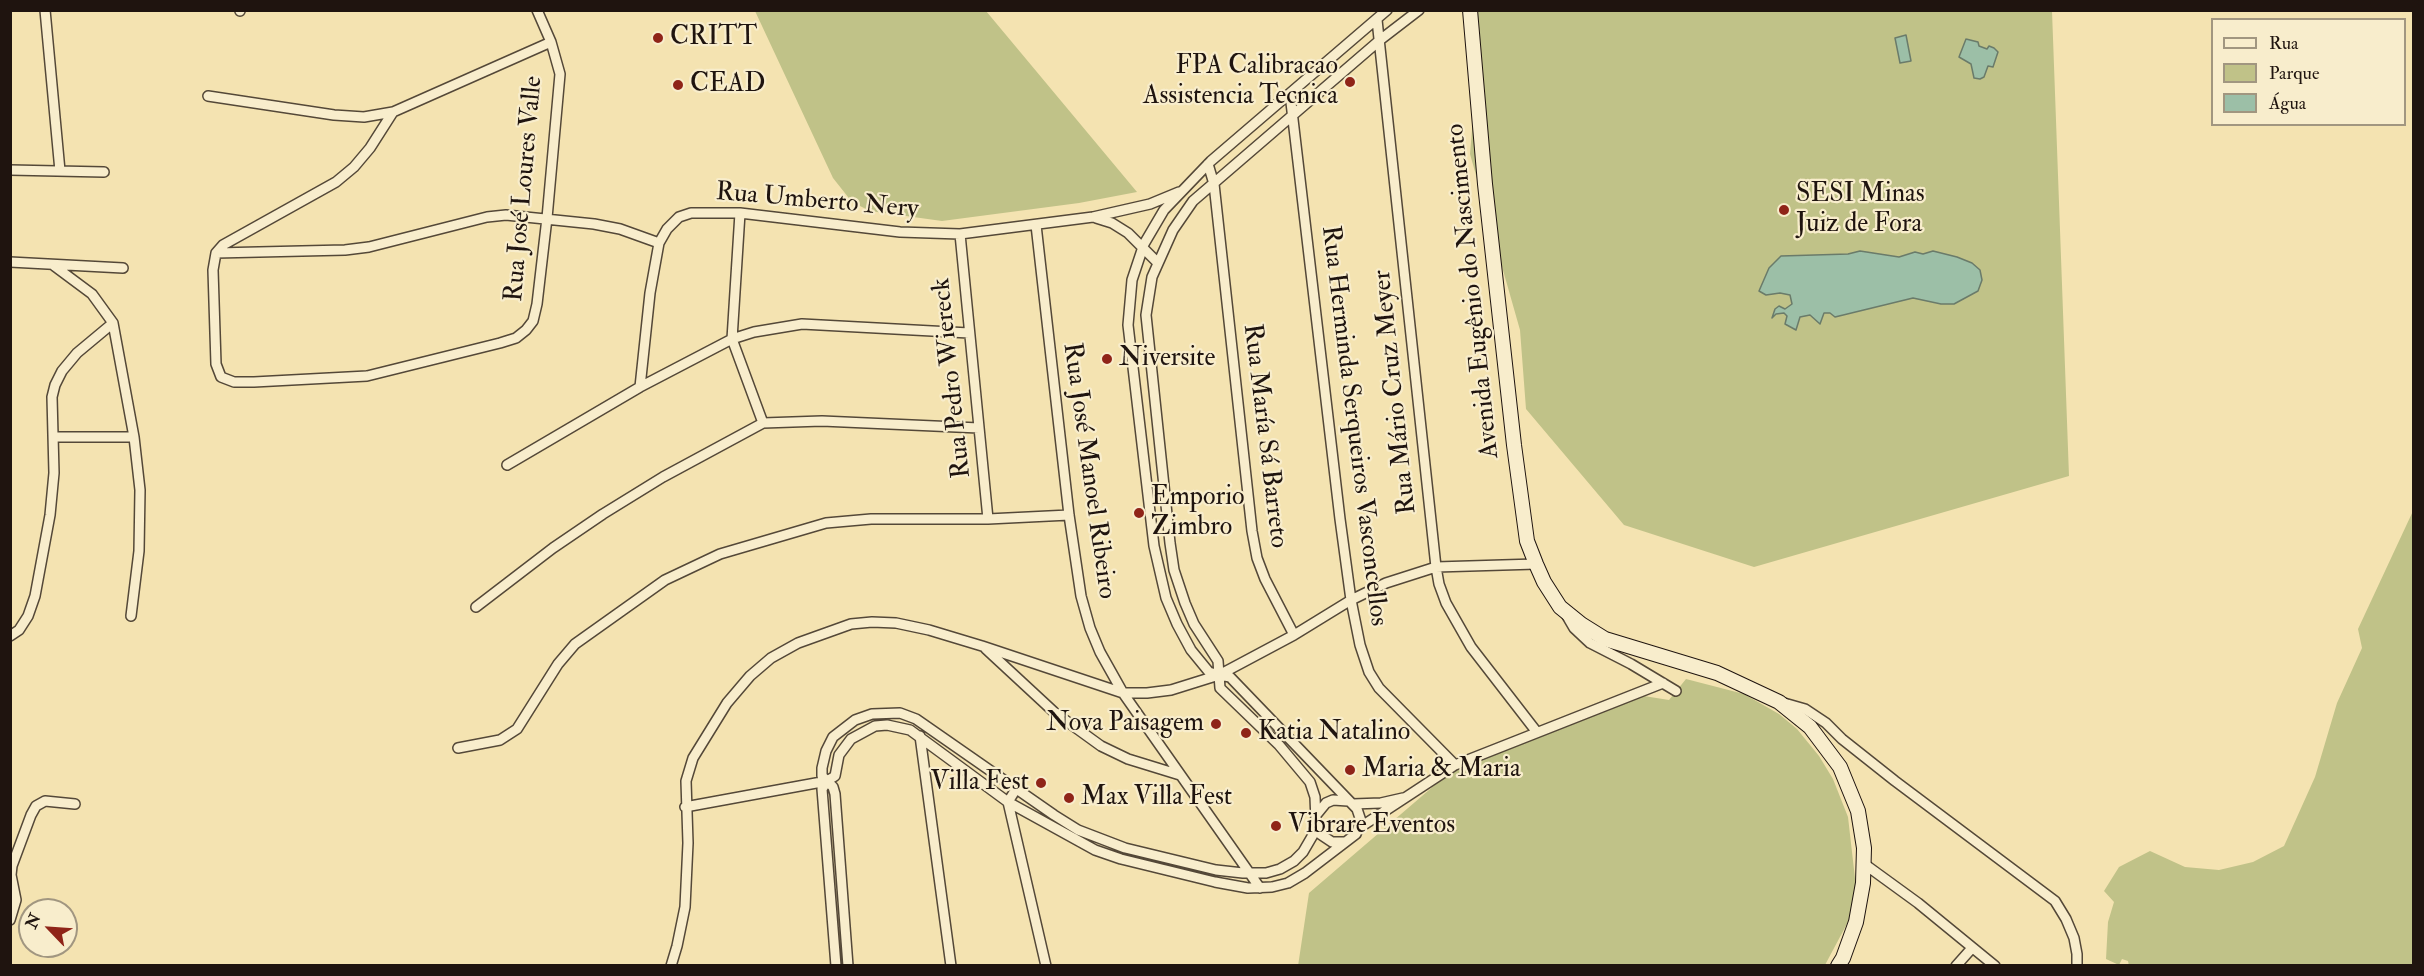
<!DOCTYPE html>
<html>
<head>
<meta charset="utf-8">
<style>
	body { margin:0 }
	#map { position:relative; width:2424px; height:976px; overflow:hidden; background:#f4e3b1; font-family:"IM FELL Double Pica",serif }
	canvas { display:block }
	.frame { position:absolute; inset:0; border:12px solid #1f140f; pointer-events:none }
	.legend { position:absolute; left:2211px; top:18px; width:195px; height:108px; box-sizing:border-box; background:#f8edcc; border:2px solid #a19680; margin:0; padding:8px 10px; list-style:none; font-size:18px; color:#1f140f }
	.legend li { display:flex; align-items:center; gap:12px; height:30px }
	.legend b { width:30px; border:2px solid #a19680 }
	.north { position:absolute; left:18px; top:898px; width:60px; height:60px; box-sizing:border-box; background:#f8edcc; border:2px solid #a19680; border-radius:50%; rotate:295deg; font-size:16px; font-weight:700; line-height:24px; text-align:center; color:#1f140f }
	.north::after { content:''; display:block; margin:auto; width:21px; height:27px; background:#8f2418; clip-path:polygon(50% 0,100% 100%,50% 72%,0 100%) }
</style>
</head>
<body>
<div id="map">
<canvas width="2424" height="976"></canvas>
<div class="frame"></div>
<ul class="legend">
<li><b style="height:8px;background:#f8edcc"></b>Rua</li>
<li><b style="height:16px;background:#c0c288"></b>Parque</li>
<li><b style="height:16px;background:#9cbfa7"></b>Água</li>
</ul>
<div class="north">N</div>
</div>
<script>
const ctx = document.querySelector('canvas').getContext('2d');
ctx.lineJoin = 'round';
function paint(path, color) {
  ctx.fillStyle = color;
  ctx.fill(path, 'evenodd');
}
function poly(rows) {
  const path = new Path2D();
  for (const r of rows) {
    path.moveTo(r[0], r[1]);
    for (let i = 2; i < r.length; i += 2) path.lineTo(r[i], r[i + 1]);
  }
  return path;
}
function stroke(path, color, width, dash) {
  ctx.strokeStyle = color;
  ctx.lineWidth = width;
  ctx.lineCap = dash ? 'butt' : 'round';
  ctx.setLineDash(dash || []);
  ctx.stroke(path);
}
function label(font, color, halo, rows, align = 'center') {
  ctx.font = font + ' "IM FELL Double Pica",serif';
  ctx.lineWidth = 4.5;
  ctx.setLineDash([]);
  ctx.textBaseline = 'middle';
  ctx.strokeStyle = halo;
  ctx.fillStyle = color;
  for (const [text, x, y, turn = 0] of rows) {
    ctx.save();
    ctx.translate(x, y);
    ctx.rotate((+turn || 0) * Math.PI / 180);
    ctx.textAlign = isNaN(turn) ? turn : align;
    if (halo) ctx.strokeText(text, 0, 0);
    ctx.fillText(text, 0, 0);
    ctx.restore();
  }
}
const green = poly([
	[755,11,986,11,1137,192,1079,203,942,221,870,211,852,202,833,178],
	[1473,11,2052,11,2069,476,1754,567,1624,525,1526,409,1520,330,1470,154,1477,70],
	[2413,511,2413,965,2129,966,2128,961,2122,959,2119,965,2106,959,2108,922,2114,902,2104,891,2119,867,2150,851,2185,867,2219,870,2253,862,2284,846,2315,777,2337,703,2362,648,2358,629],
	[1686,679,1744,694,1779,714,1797,729,1819,756,1833,779,1848,817,1856,887,1849,920,1825,965,1298,966,1309,893,1450,772,1644,696,1669,700]
]);
const water = poly([
	[1906,35,1911,61,1900,63,1895,38,1906,35],
	[1966,39,1978,42,1979,46,1987,49,1989,46,1994,48,1998,52,1993,67,1988,66,1984,77,1980,79,1974,78,1971,64,1959,57,1966,39],
	[1860,251,1899,257,1915,252,1923,254,1933,251,1957,257,1972,263,1980,270,1982,280,1978,291,1954,304,1941,304,1913,298,1835,317,1830,313,1824,313,1820,324,1810,315,1800,317,1796,330,1785,324,1787,316,1784,313,1776,314,1772,318,1775,309,1779,306,1785,309,1792,304,1790,295,1780,293,1766,295,1759,291,1769,268,1781,256,1848,254,1860,251]
]);
const street = poly([
	[45,10,60,171],
	[240,10,240,11],
	[537,10,551,42,560,74,547,218,537,304,533,321,526,330,516,338,500,343,367,376,254,382,234,382,221,377,216,364,213,270,216,253,223,245,336,182,354,167,370,148,393,112,551,42],
	[1377,20,1436,567,1439,584,1446,603,1471,647,1536,731],
	[1290,94,1340,519,1351,600,1360,645,1369,672,1379,688,1455,765],
	[208,96,334,115,364,117,393,112],
	[1208,164,1214,184,1252,531,1257,558,1265,579,1294,635],
	[10,170,104,172],
	[740,213,732,339,763,423],
	[1096,218,1112,223,1128,233,1158,263],
	[1036,225,1069,515,1081,596,1090,628,1100,652,1123,693,1260,888],
	[960,234,988,519],
	[216,253,345,250,369,247,487,217,506,215,594,224,620,229,659,243],
	[10,262,123,268],
	[53,265,92,294,113,323,134,437,140,490,139,551,131,616],
	[640,387,650,293,659,243,667,229,679,217,691,213,740,213,900,232,960,234,1093,217,1150,204,1179,192],
	[54,437,134,437],
	[507,465,640,387,732,339,754,332,802,324,969,333],
	[476,607,553,548,603,514,663,477,763,423,822,421,979,428],
	[1567,616,1574,628,1590,643,1631,664,1676,691],
	[10,636,19,630,28,616,35,596,50,515,54,473,52,397,55,385,62,371,77,353,113,323],
	[986,649,1054,712,1101,746,1128,759,1180,775],
	[1784,703,1805,709,1826,723,1842,739,1895,781,2055,901,2066,919,2074,938,2077,954,2077,966],
	[920,736,951,966],
	[458,748,500,740,517,729,558,664,575,644,665,580,720,554,826,523,871,519,988,519,1069,515],
	[1016,789,1008,802,1046,966],
	[1353,804,1381,803,1403,798],
	[685,807,827,781],
	[1317,814,1326,803,1333,800,1348,801],
	[1359,828,1455,765,1663,683],
	[1345,842,1332,842,1320,834,1316,821,1315,797,1310,782,1279,745,1220,688,1219,675,1209,672,1191,650,1177,624,1166,598,1154,546,1128,325,1132,280,1144,244,1164,210,1211,161,1387,10],
	[1863,863,1918,903,1995,966],
	[10,920,16,900,11,875,12,866,31,815,36,806,45,801,75,804],
	[671,966,677,946,685,907,688,843,686,781,693,758,727,703,750,676,771,658,798,643,851,624,872,622,896,623,929,630,982,646,1123,693,1147,693,1171,690,1219,675,1294,635,1351,600,1386,583,1436,567,1536,564],
	[836,966,822,789,827,781,835,776,839,755,851,739,875,726,887,725,910,730,1008,802,1095,850,1121,859,1215,882,1248,888,1272,887,1288,883,1305,873,1356,834,1361,821,1357,809,1230,677,1219,675,1218,661,1194,624,1185,603,1174,570,1170,543,1146,315,1152,277,1173,230,1193,201,1380,40,1419,10],
	[848,966,835,794,833,787,822,776,822,768,826,751,833,737,855,720,872,714,900,713,916,719,1054,815,1078,830,1125,848,1216,870,1243,873,1266,873,1280,869,1294,861,1303,852,1317,828],
	[1956,966,1972,948]
]);
const secondary = poly([
	[1470,10,1485,184,1514,445,1527,541,1536,564,1544,582,1560,607,1581,624,1605,639,1717,673,1779,702,1810,727,1840,767,1858,811,1864,848,1863,883,1856,922,1843,958,1838,966]
]);
const markers = [
	[658,38,6,"#8f2418"],
	[1350,82,6,"#8f2418"],
	[678,85,6,"#8f2418"],
	[1784,210,6,"#8f2418"],
	[1107,359,6,"#8f2418"],
	[1139,513,6,"#8f2418"],
	[1216,724,6,"#8f2418"],
	[1246,733,6,"#8f2418"],
	[1350,770,6,"#8f2418"],
	[1041,783,6,"#8f2418"],
	[1069,798,6,"#8f2418"],
	[1276,826,6,"#8f2418"]
];
const poiNames = [
	["CRITT",670,38],
	["FPA Calibracao",1338,67,"right"],
	["Assistencia Tecnica",1338,97,"right"],
	["CEAD",690,85],
	["SESI Minas",1796,195],
	["Juiz de Fora",1796,225],
	["Niversite",1119,359],
	["Emporio",1151,498],
	["Zimbro",1151,528],
	["Nova Paisagem",1204,724,"right"],
	["Katia Natalino",1258,733],
	["Maria & Maria",1362,770],
	["Villa Fest",1029,783,"right"],
	["Max Villa Fest",1081,798],
	["Vibrare Eventos",1288,826]
];
const streetNames = [
	["Rua José Loures Valle",525,189,-85],
	["Rua Umberto Nery",817,202,5],
	["Avenida Eugênio do Nascimento",1474,291,-96],
	["Rua Pedro Wiereck",953,378,-96],
	["Rua Mário Cruz Meyer",1396,392,-96],
	["Rua Herminda Serqueiros Vasconcellos",1353,426,83],
	["Rua María Sá Barreto",1264,436,83],
	["Rua José Manoel Ribeiro",1088,471,82]
];
paint(green, '#c0c288');
paint(water, '#9cbfa7');
stroke(water, '#6a7b6a', 1.5);
stroke(street, '#544838', 12);
stroke(secondary, '#1f140f', 16);
stroke(street, '#f8edcc', 9);
stroke(secondary, '#f8edcc', 14);
for (const [x, y, r, color] of markers) {
  const dot = new Path2D();
  dot.arc(x, y, r, 0, 2 * Math.PI);
  ctx.fillStyle = color;
  ctx.fill(dot);
  stroke(dot, '#f8edcc', 2);
}
label('26px', '#1f140f', '#f8edcc', poiNames, 'left');
label('26px', '#1f140f', '#f8edcc', streetNames);
</script>
</body>
</html>
